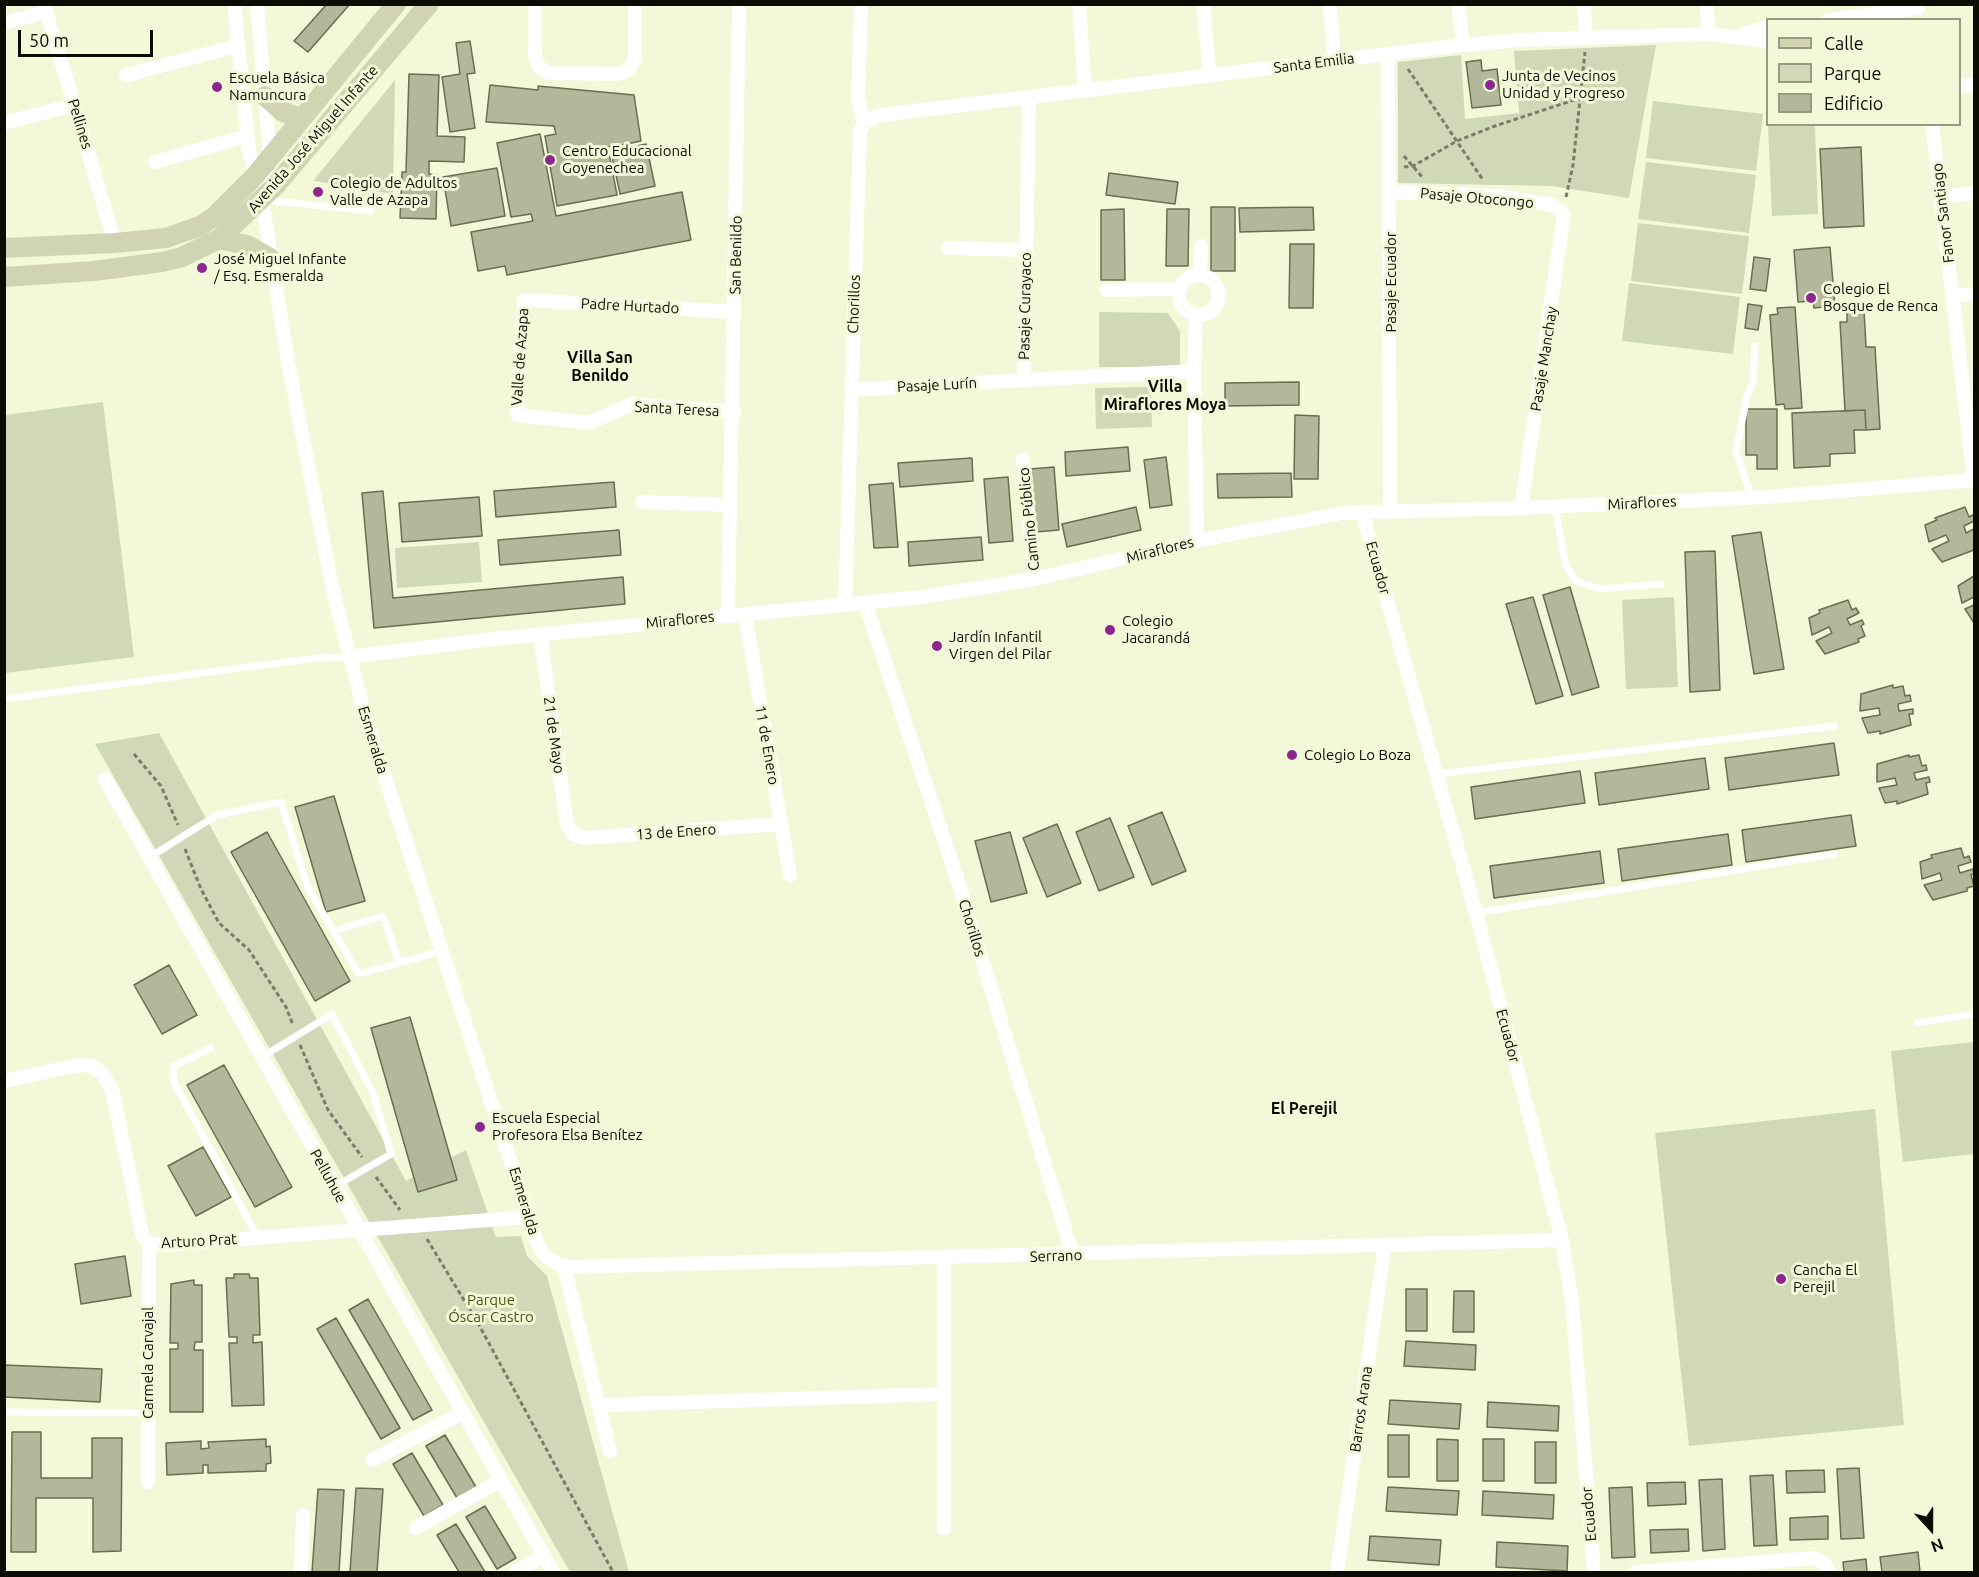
<!DOCTYPE html>
<html>
<head>
<meta charset="utf-8">
<style>
	body { margin:0 }
	#map { position:relative; width:1979px; height:1577px; overflow:hidden; background:#f2f8d8; font-family:Ubuntu,sans-serif }
	canvas { display:block }
	.frame { position:absolute; inset:0; border:6px solid #0b0d04; pointer-events:none }
	.legend { position:absolute; left:1766px; top:18px; width:195px; height:108px; box-sizing:border-box; background:#f2f8d8; border:2px solid #969a83; margin:0; padding:8px 10px; list-style:none; font-size:18px; color:#0b0d04 }
	.legend li { display:flex; align-items:center; gap:12px; height:30px }
	.legend b { width:30px; border:2px solid #969a83 }
	.north { position:absolute; left:1901px; top:1499px; width:60px; height:60px; -webkit-text-stroke:4px #f2f8d8; paint-order:stroke; rotate:159deg; font-size:16px; font-weight:700; line-height:24px; text-align:center; color:#0b0d04 }
	.north::after { content:''; display:block; margin:auto; width:21px; height:27px; background:#0b0d04; clip-path:polygon(50% 0,100% 100%,50% 72%,0 100%) }
	.scale { position:absolute; left:18px; top:30px; width:135px; height:27px; box-sizing:border-box; border:3px solid #0b0d04; border-top:0; padding-left:8px; font-size:18px; line-height:21px; white-space:nowrap; color:#0b0d04; -webkit-text-stroke:4px #f2f8d8; paint-order:stroke }
</style>
</head>
<body>
<div id="map">
<canvas width="1979" height="1577"></canvas>
<div class="frame"></div>
<ul class="legend">
<li><b style="height:8px;background:#d1d4b2"></b>Calle</li>
<li><b style="height:16px;background:#d1d8b8"></b>Parque</li>
<li><b style="height:16px;background:#b2b899"></b>Edificio</li>
</ul>
<div class="north">N</div>
<div class="scale">50 m</div>
</div>
<script>
const ctx = document.querySelector('canvas').getContext('2d');
ctx.lineJoin = 'round';
function paint(path, color) {
  ctx.fillStyle = color;
  ctx.fill(path, 'evenodd');
}
function poly(rows) {
  const path = new Path2D();
  for (const r of rows) {
    if (r.length === 3) {
      path.moveTo(r[0] + r[2], r[1]);
      path.arc(r[0], r[1], r[2], 0, 2 * Math.PI);
      continue;
    }
    path.moveTo(r[0], r[1]);
    for (let i = 2; i < r.length; i += 2) path.lineTo(r[i], r[i + 1]);
  }
  return path;
}
function stroke(path, color, width, dash) {
  ctx.strokeStyle = color;
  ctx.lineWidth = width;
  ctx.lineCap = dash ? 'butt' : 'round';
  ctx.setLineDash(dash || []);
  ctx.stroke(path);
}
function label(font, color, halo, rows, align = 'center') {
  ctx.font = font + ' Ubuntu,sans-serif';
  ctx.lineWidth = 6;
  ctx.setLineDash([]);
  ctx.textBaseline = 'middle';
  ctx.strokeStyle = halo;
  ctx.fillStyle = color;
  for (const [text, x, y, turn = 0] of rows) {
    ctx.save();
    ctx.translate(x, y);
    ctx.rotate((+turn || 0) * Math.PI / 180);
    ctx.textAlign = isNaN(turn) ? turn : align;
    if (halo) ctx.strokeText(text, 0, 0);
    ctx.fillText(text, 0, 0);
    ctx.restore();
  }
}
const green = poly([
	[1656,45,1629,198,1551,186,1398,183,1398,62,1461,55,1465,119,1519,113,1514,51],
	[395,80,393,194,314,181,314,180],
	[1653,101,1763,114,1756,171,1646,158],
	[1768,125,1815,125,1818,214,1772,216],
	[1646,162,1756,175,1749,233,1638,219],
	[1638,223,1749,236,1742,294,1631,281],
	[1629,283,1740,297,1733,354,1622,341],
	[1099,312,1168,313,1180,331,1180,367,1099,367],
	[1151,387,1152,427,1096,429,1095,388],
	[103,402,134,657,5,673,5,415],
	[479,542,482,582,397,588,395,548],
	[1674,597,1678,687,1626,689,1622,600],
	[159,733,406,1181,466,1150,496,1237,521,1236,527,1256,547,1276,629,1572,570,1572,95,744],
	[1974,1042,1974,1154,1903,1162,1891,1051],
	[1875,1109,1904,1425,1689,1446,1655,1133]
]);
const building = poly([
	[327,4,350,4,308,52,294,41,327,4],
	[470,41,475,73,467,74,475,128,450,132,442,77,460,74,456,43,470,41],
	[1481,60,1482,71,1497,69,1501,105,1472,108,1466,62,1481,60],
	[409,74,439,75,437,136,465,137,464,162,429,161,429,174,437,175,436,219,400,218,402,172,406,172,409,74],
	[490,85,538,90,538,86,634,95,641,141,622,145,622,149,646,144,655,186,620,194,611,151,616,150,614,146,608,147,617,195,557,206,545,136,556,134,554,126,486,122,490,85],
	[540,134,556,216,682,192,691,240,507,275,505,266,478,271,471,232,533,221,531,214,511,217,497,143,540,134],
	[1861,147,1864,226,1824,228,1820,149,1861,147],
	[497,168,505,216,451,226,443,177,497,168],
	[1109,173,1178,182,1175,204,1106,195,1109,173],
	[1211,207,1235,207,1235,271,1211,271,1211,207],
	[1313,207,1314,230,1240,232,1239,208,1313,207],
	[1124,209,1125,280,1101,280,1101,210,1124,209],
	[1167,209,1189,209,1188,266,1166,266,1167,209],
	[1290,244,1314,244,1313,308,1289,308,1290,244],
	[1830,247,1835,306,1814,308,1813,301,1798,302,1794,250,1830,247],
	[1754,257,1770,259,1766,291,1750,289,1754,257],
	[1748,304,1762,306,1758,330,1745,328,1748,304],
	[1795,307,1802,408,1785,409,1784,404,1776,405,1770,315,1778,314,1777,308,1795,307],
	[1864,311,1866,347,1875,347,1880,429,1866,430,1865,410,1845,411,1840,322,1847,322,1847,312,1864,311],
	[1299,382,1299,405,1225,406,1225,383,1299,382],
	[1746,409,1777,409,1777,469,1757,469,1757,455,1746,455,1746,409],
	[1865,410,1866,430,1854,430,1855,453,1830,454,1830,466,1794,468,1792,413,1865,410],
	[1295,415,1319,416,1318,479,1294,479,1295,415],
	[1128,447,1130,471,1066,476,1065,452,1128,447],
	[1166,457,1172,505,1150,508,1144,460,1166,457],
	[972,458,973,481,900,487,898,463,972,458],
	[1054,467,1059,530,1035,532,1030,469,1054,467],
	[1291,473,1292,497,1218,498,1217,474,1291,473],
	[1008,477,1013,541,989,543,984,479,1008,477],
	[614,482,616,507,496,517,494,491,614,482],
	[893,483,898,547,874,548,869,485,893,483],
	[383,491,393,598,623,577,625,604,374,628,362,493,383,491],
	[479,497,482,536,402,542,399,503,479,497],
	[1136,507,1141,530,1067,547,1062,524,1136,507],
	[1965,507,1969,517,1973,515,1974,518,1974,521,1964,526,1966,533,1974,529,1974,550,1942,562,1932,549,1949,541,1946,535,1929,542,1925,525,1937,520,1935,518,1965,507],
	[619,530,621,555,500,565,498,540,619,530],
	[1761,532,1784,669,1754,674,1732,536,1761,532],
	[981,537,983,560,909,566,908,542,981,537],
	[1715,551,1720,690,1690,692,1685,552,1715,551],
	[1974,576,1974,597,1962,603,1958,586,1974,576],
	[1570,587,1599,687,1572,695,1543,595,1570,587],
	[1533,597,1563,696,1536,704,1506,604,1533,597],
	[1848,600,1852,610,1856,608,1859,613,1847,619,1850,625,1862,620,1864,624,1861,626,1865,636,1858,639,1859,642,1825,654,1816,641,1832,633,1829,627,1812,635,1809,618,1820,613,1819,610,1848,600],
	[1974,605,1974,623,1965,609,1974,605],
	[1893,685,1893,688,1903,686,1905,696,1910,695,1911,701,1898,704,1899,711,1913,709,1913,714,1909,714,1911,725,1880,734,1880,731,1868,733,1862,718,1880,715,1879,708,1860,711,1861,694,1893,685],
	[1834,743,1839,775,1729,790,1725,758,1834,743],
	[1909,755,1909,757,1919,755,1922,766,1926,765,1927,770,1914,773,1916,780,1929,777,1930,782,1926,783,1928,794,1897,804,1897,801,1885,803,1879,788,1897,785,1895,778,1877,782,1877,764,1909,755],
	[1705,758,1709,789,1599,805,1595,773,1705,758],
	[1580,771,1585,803,1475,819,1471,787,1580,771],
	[334,796,365,901,326,912,295,807,334,796],
	[1162,812,1186,871,1152,885,1128,826,1162,812],
	[1851,815,1856,846,1746,862,1742,830,1851,815],
	[1110,818,1134,877,1099,891,1076,832,1110,818],
	[1057,824,1081,883,1047,897,1023,838,1057,824],
	[267,832,350,981,315,1001,231,852,267,832],
	[1010,832,1027,893,991,902,975,841,1010,832],
	[1728,834,1732,865,1622,881,1618,849,1728,834],
	[1961,848,1964,858,1969,856,1971,862,1958,866,1960,873,1973,869,1974,874,1971,875,1974,886,1967,888,1967,891,1933,900,1924,885,1942,880,1940,873,1922,879,1920,862,1932,858,1931,855,1961,848],
	[1600,851,1604,883,1494,898,1490,866,1600,851],
	[169,965,197,1015,162,1034,134,985,169,965],
	[410,1017,457,1180,418,1192,371,1028,410,1017],
	[224,1065,292,1187,255,1207,187,1085,224,1065],
	[203,1147,231,1197,196,1216,168,1166,203,1147],
	[125,1256,131,1296,81,1304,75,1264,125,1256],
	[234,1274,249,1274,250,1278,258,1278,260,1335,253,1335,253,1343,262,1342,264,1405,232,1406,229,1343,237,1343,237,1337,229,1337,226,1278,234,1278,234,1274],
	[194,1280,194,1285,202,1285,202,1342,195,1342,194,1350,203,1350,203,1412,170,1412,170,1349,178,1349,178,1343,170,1343,171,1284,194,1280],
	[1406,1289,1427,1289,1427,1331,1406,1331,1406,1289],
	[1454,1291,1474,1291,1474,1332,1453,1332,1454,1291],
	[368,1299,432,1410,413,1420,349,1310,368,1299],
	[336,1318,400,1428,381,1439,317,1329,336,1318],
	[1406,1341,1476,1345,1475,1370,1404,1366,1406,1341],
	[4,1365,102,1369,100,1402,4,1397,4,1365],
	[1390,1400,1461,1404,1459,1429,1388,1424,1390,1400],
	[1488,1402,1559,1406,1558,1431,1487,1427,1488,1402],
	[12,1432,41,1432,41,1478,92,1478,92,1438,122,1438,121,1551,93,1552,93,1498,36,1498,36,1552,11,1552,12,1432],
	[445,1435,476,1487,457,1498,426,1446,445,1435],
	[1388,1435,1409,1435,1409,1477,1388,1477,1388,1435],
	[266,1439,266,1447,270,1446,271,1463,266,1464,266,1471,208,1473,208,1465,203,1465,203,1473,167,1475,166,1443,201,1441,201,1449,209,1448,208,1442,266,1439],
	[1437,1439,1458,1440,1458,1481,1437,1481,1437,1439],
	[1483,1439,1504,1439,1504,1481,1483,1481,1483,1439],
	[1535,1442,1556,1442,1556,1483,1535,1483,1535,1442],
	[412,1453,443,1505,424,1516,393,1464,412,1453],
	[1859,1468,1864,1538,1841,1539,1837,1469,1859,1468],
	[1824,1470,1825,1492,1787,1493,1786,1471,1824,1470],
	[1773,1475,1777,1545,1754,1546,1750,1476,1773,1475],
	[1722,1479,1725,1549,1703,1551,1699,1480,1722,1479],
	[1685,1482,1686,1504,1648,1506,1647,1483,1685,1482],
	[1388,1487,1459,1491,1457,1515,1386,1511,1388,1487],
	[1632,1487,1635,1557,1612,1558,1609,1488,1632,1487],
	[356,1488,383,1489,377,1572,350,1572,356,1488],
	[318,1489,344,1490,339,1572,312,1572,318,1489],
	[1483,1491,1554,1495,1553,1519,1482,1515,1483,1491],
	[485,1506,516,1558,497,1569,466,1517,485,1506],
	[1828,1516,1828,1539,1790,1540,1790,1518,1828,1516],
	[456,1524,485,1572,459,1572,437,1535,456,1524],
	[1688,1529,1689,1551,1651,1553,1650,1530,1688,1529],
	[1370,1536,1441,1540,1439,1565,1368,1560,1370,1536],
	[1497,1542,1568,1546,1567,1571,1496,1567,1497,1542],
	[1918,1552,1920,1572,1882,1572,1880,1557,1918,1552],
	[1866,1559,1867,1572,1844,1572,1843,1562,1866,1559]
]);
const path = poly([
	[1408,69,1483,180],
	[1404,156,1423,178],
	[1404,167,1413,166,1457,141,1495,126,1580,98,1587,98],
	[1566,197,1573,165,1585,52],
	[134,754,161,786,178,825],
	[185,849,201,889,219,923,249,950,286,1007,293,1025],
	[300,1045,328,1110,362,1157],
	[376,1177,400,1210],
	[427,1239,479,1325,613,1572]
]);
const lane = poly([
	[264,200,371,211],
	[1752,498,1736,451,1747,396,1753,383,1755,346],
	[1555,507,1566,566,1576,581,1600,589,1661,584],
	[4,699,317,658,349,657],
	[1438,774,1834,726],
	[150,857,217,815,281,802,308,888,359,974,442,951],
	[1476,913,1834,854],
	[334,931,383,916,399,962],
	[1917,1023,1974,1014],
	[211,1048,174,1066,173,1080,258,1238],
	[262,1057,332,1014,373,1093,391,1154,334,1187],
	[4,1412,148,1413]
]);
const street = poly([
	[44,4,115,243],
	[234,4,249,151,262,199,288,362,333,591,366,719,537,1242,544,1255,557,1264,572,1267,1562,1240],
	[257,4,270,156,262,199],
	[535,4,535,56,539,67,549,73,618,74,629,70,635,59,635,4],
	[1079,4,1085,91],
	[1203,4,1210,76],
	[1329,4,1335,60],
	[1458,4,1463,45],
	[1584,4,1586,38],
	[1706,4,1709,34],
	[1828,20,1918,8],
	[4,23,46,12],
	[1744,34,1768,27],
	[1388,54,1390,510],
	[126,75,237,46],
	[1960,86,1974,85],
	[1029,97,1024,380,1194,371],
	[864,122,880,115,1463,45,1520,40,1709,34,1768,41],
	[4,123,74,105],
	[1932,124,1974,480],
	[155,162,247,136],
	[1391,192,1497,196,1552,205,1564,214,1521,508],
	[1941,197,1974,193],
	[948,248,1026,250],
	[1199,295,20],
	[1200,275,1201,246],
	[1106,290,1178,289],
	[1952,296,1974,294],
	[1196,317,1194,371,1197,541],
	[851,390,1024,380],
	[734,412,632,404,589,423,517,415,524,300,735,312],
	[1023,460,1035,579],
	[642,502,731,505],
	[1362,512,1476,913,1562,1240,1572,1302,1594,1572],
	[865,603,957,878,1073,1255],
	[845,605,860,132,864,122,858,99,861,4],
	[745,614,790,875],
	[728,616,739,4],
	[540,634,567,824,573,834,584,838,781,824],
	[349,657,494,639,922,597,1035,579,1197,541,1342,513,1521,508,1766,497,1974,480],
	[105,779,553,1572],
	[4,1081,79,1065,92,1066,103,1074,112,1089,142,1234,149,1243,163,1245,529,1217],
	[944,1259,944,1528],
	[564,1266,610,1451],
	[599,1405,944,1394],
	[372,1460,462,1413],
	[148,1482,149,1243],
	[416,1528,501,1480],
	[301,1572,303,1515],
	[516,1572,544,1555],
	[1337,1572,1385,1245],
	[1635,1572,1815,1558,1825,1564,1829,1572]
]);
const secondary = poly([
	[265,96,283,112,301,118],
	[219,239,247,245,270,258],
	[4,248,115,243,166,238,200,226,215,216,254,177,396,4],
	[4,277,94,271,162,262,182,257,219,239,276,185,429,4]
]);
const markers = [
	[1490,85,6,"#8b278f"],
	[217,87,6,"#8b278f"],
	[550,160,6,"#8b278f"],
	[318,192,6,"#8b278f"],
	[202,268,6,"#8b278f"],
	[1811,298,6,"#8b278f"],
	[1110,630,6,"#8b278f"],
	[937,646,6,"#8b278f"],
	[1292,755,6,"#8b278f"],
	[480,1127,6,"#8b278f"],
	[1781,1279,6,"#8b278f"]
];
const streetNames = [
	["Santa Emilia",1314,63,-7],
	["Pellines",80,124,73],
	["Avenida José Miguel Infante",313,139,-49],
	["Pasaje Otocongo",1477,198,5],
	["Fanor Santiago",1943,213,-97],
	["San Benildo",736,255,-89],
	["Pasaje Ecuador",1391,282,-90],
	["Chorillos",854,304,-88],
	["Padre Hurtado",630,306,3],
	["Pasaje Curayaco",1025,306,-89],
	["Valle de Azapa",520,357,-86],
	["Pasaje Manchay",1544,359,-81],
	["Pasaje Lurín",937,385,-3],
	["Santa Teresa",677,409,3],
	["Miraflores",1642,503,-3],
	["Camino Público",1029,519,-96],
	["Miraflores",1160,550,-14],
	["Ecuador",1378,568,74],
	["Miraflores",680,620,-6],
	["21 de Mayo",554,735,82],
	["Esmeralda",373,740,73],
	["11 de Enero",767,745,80],
	["13 de Enero",676,832,-4],
	["Chorillos",972,928,73],
	["Ecuador",1508,1036,75],
	["Pelluhue",328,1176,61],
	["Esmeralda",524,1201,73],
	["Arturo Prat",199,1241,-3],
	["Serrano",1056,1256,-2],
	["Carmela Carvajal",148,1363,-90],
	["Barros Arana",1361,1409,-82],
	["Ecuador",1589,1514,-95]
];
const poiNames = [
	["Junta de Vecinos",1502,76],
	["Unidad y Progreso",1502,93],
	["Escuela Básica",229,78],
	["Namuncura",229,95],
	["Centro Educacional",562,151],
	["Goyenechea",562,168],
	["Colegio de Adultos",330,183],
	["Valle de Azapa",330,200],
	["José Miguel Infante",214,259],
	["/ Esq. Esmeralda",214,276],
	["Colegio El",1823,289],
	["Bosque de Renca",1823,306],
	["Colegio",1122,621],
	["Jacarandá",1122,638],
	["Jardín Infantil",949,637],
	["Virgen del Pilar",949,654],
	["Colegio Lo Boza",1304,755],
	["Escuela Especial",492,1118],
	["Profesora Elsa Benítez",492,1135],
	["Cancha El",1793,1270],
	["Perejil",1793,1287]
];
const parkNames = [
	["Parque",491,1300],
	["Óscar Castro",491,1317]
];
const neighbourhoodNames = [
	["Villa San",600,358],
	["Benildo",600,376],
	["Villa",1165,387],
	["Miraflores Moya",1165,405],
	["El Perejil",1304,1109]
];
paint(green, '#d1d8b8');
paint(building, '#b2b899');
stroke(building, '#696e52', 1.5);
stroke(path, '#787c68', 3, [4.5, 3]);
stroke(lane, '#fff', 7);
stroke(street, '#fff', 14);
stroke(secondary, '#d1d4b2', 20);
for (const [x, y, r, color] of markers) {
  const dot = new Path2D();
  dot.arc(x, y, r, 0, 2 * Math.PI);
  ctx.fillStyle = color;
  ctx.fill(dot);
  stroke(dot, '#f2f8d8', 2);
}
label('15px', '#0b0d04', '#f2f8d8', streetNames);
label('15px', '#0b0d04', '#f2f8d8', poiNames, 'left');
label('15px', '#4d550e', '#f2f8d8', parkNames);
label('bold 16px', '#0b0d04', '#f2f8d8', neighbourhoodNames);
</script>
</body>
</html>
